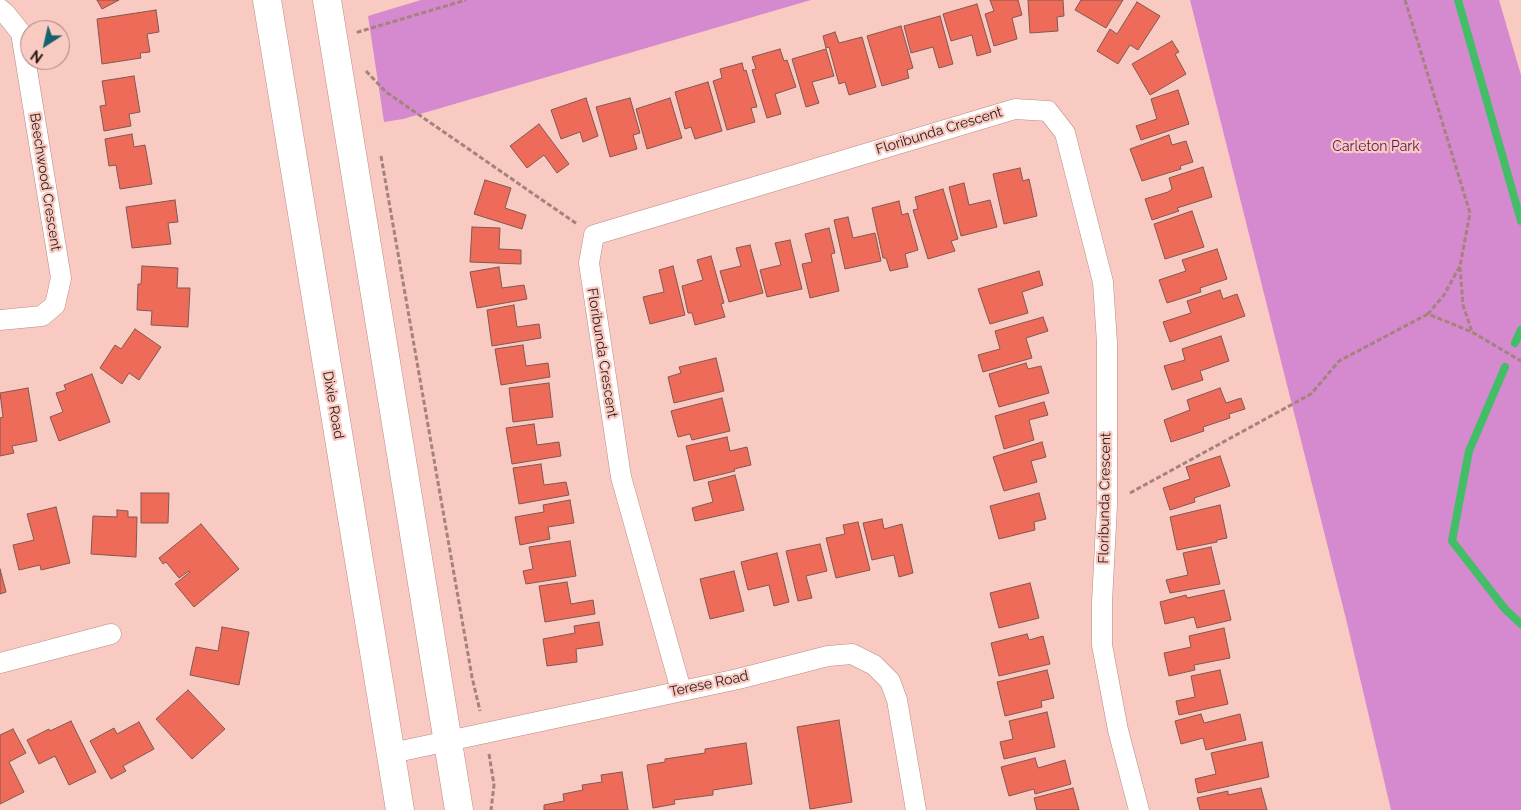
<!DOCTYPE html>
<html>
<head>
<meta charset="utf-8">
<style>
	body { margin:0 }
	#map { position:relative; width:1521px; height:810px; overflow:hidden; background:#f9cac2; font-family:Raleway,sans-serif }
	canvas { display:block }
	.north { position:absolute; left:20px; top:20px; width:50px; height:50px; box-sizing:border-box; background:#f9cac2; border:1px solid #a5827c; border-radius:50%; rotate:215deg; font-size:14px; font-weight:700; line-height:20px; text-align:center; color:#271714 }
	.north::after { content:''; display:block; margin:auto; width:18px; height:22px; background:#15626d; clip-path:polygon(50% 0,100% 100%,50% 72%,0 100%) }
</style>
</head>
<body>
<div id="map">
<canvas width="1521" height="810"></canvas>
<div class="north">N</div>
</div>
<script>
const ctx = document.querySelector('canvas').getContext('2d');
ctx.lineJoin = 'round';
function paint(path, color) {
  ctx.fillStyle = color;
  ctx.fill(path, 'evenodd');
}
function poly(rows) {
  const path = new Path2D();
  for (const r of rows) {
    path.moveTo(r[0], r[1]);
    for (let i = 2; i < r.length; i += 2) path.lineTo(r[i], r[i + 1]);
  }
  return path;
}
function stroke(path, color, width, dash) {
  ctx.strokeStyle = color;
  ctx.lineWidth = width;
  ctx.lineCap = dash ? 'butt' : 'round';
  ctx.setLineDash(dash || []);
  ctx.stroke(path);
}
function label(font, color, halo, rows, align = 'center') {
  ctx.font = font + ' Raleway,sans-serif';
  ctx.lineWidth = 4.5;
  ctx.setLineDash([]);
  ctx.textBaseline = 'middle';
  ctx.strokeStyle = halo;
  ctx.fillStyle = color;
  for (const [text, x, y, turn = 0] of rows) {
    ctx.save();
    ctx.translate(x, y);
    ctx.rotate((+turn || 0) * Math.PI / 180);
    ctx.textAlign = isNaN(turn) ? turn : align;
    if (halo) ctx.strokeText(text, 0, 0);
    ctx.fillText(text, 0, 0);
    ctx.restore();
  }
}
const green = poly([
	[421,0,811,0,403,119,384,122,368,16],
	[1190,0,1499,0,1521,75,1521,810,1391,810,1347,623]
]);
const stream = poly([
	[1458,0,1521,221],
	[1515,343,1521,330],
	[1505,367,1469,451,1452,541,1505,609,1521,624]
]);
const building = poly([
	[97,0,119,0,102,9,97,0],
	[990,0,1018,0,1022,15,1012,18,1017,39,994,46,985,14,994,11,990,0],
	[1028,0,1063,0,1064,16,1057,17,1058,31,1030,33,1028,0],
	[1081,0,1123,0,1106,28,1075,10,1081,0],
	[1137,2,1160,16,1138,50,1130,45,1118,64,1097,51,1110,29,1117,34,1137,2],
	[977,4,991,52,977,56,972,35,951,41,943,14,977,4],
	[156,10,159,32,147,34,150,52,140,53,141,58,102,64,97,19,156,10],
	[940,16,953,64,939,68,933,47,911,53,904,26,940,16],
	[901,26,913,68,907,70,909,78,882,86,867,36,901,26],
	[835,32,839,43,862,37,876,87,849,95,845,82,839,84,829,47,826,48,823,36,835,32],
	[1172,41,1179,52,1175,54,1186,74,1150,95,1132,64,1172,41],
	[780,49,784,61,787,60,796,87,775,94,781,114,767,118,752,70,756,69,752,57,780,49],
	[826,49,834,76,812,82,819,103,806,107,792,59,826,49],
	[742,63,744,71,746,70,757,107,751,108,755,122,727,130,713,81,722,78,720,69,742,63],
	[134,76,140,112,129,114,131,126,104,131,100,106,106,105,102,81,134,76],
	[708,82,722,131,695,139,691,127,685,129,675,92,708,82],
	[1178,90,1189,124,1141,140,1136,126,1157,119,1151,99,1178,90],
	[586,98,598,136,583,142,580,132,561,139,551,110,586,98],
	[630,98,640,133,633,135,637,149,610,157,596,107,630,98],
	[670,98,682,138,647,149,636,109,670,98],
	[539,124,569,164,557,173,544,155,527,168,510,146,539,124],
	[132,134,134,147,145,145,152,184,120,189,116,165,109,166,105,139,132,134],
	[1169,135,1172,145,1186,141,1193,162,1180,166,1181,169,1142,181,1130,149,1169,135],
	[1203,167,1212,197,1177,208,1179,211,1152,220,1145,199,1168,192,1172,189,1169,178,1203,167],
	[1020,168,1023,181,1029,179,1037,216,1004,224,993,174,1020,168],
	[485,180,511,188,505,208,526,215,522,229,474,214,485,180],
	[964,183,969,205,990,200,997,227,961,236,949,187,964,183],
	[943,189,958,239,951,241,955,251,928,259,913,210,918,209,915,197,943,189],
	[175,200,178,222,168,223,171,244,132,248,126,207,175,200],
	[899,201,902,215,908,213,918,250,905,254,908,267,890,271,886,258,883,258,872,208,899,201],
	[1192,211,1204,247,1165,259,1154,224,1192,211],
	[848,217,853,238,875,233,881,261,845,269,834,220,848,217],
	[472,227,500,228,499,249,521,250,521,264,470,262,472,227],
	[829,228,835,253,831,254,839,291,810,298,802,264,812,262,805,234,829,228],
	[790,240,802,289,767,297,760,270,781,265,775,243,790,240],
	[750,245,763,293,729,302,720,271,741,266,736,248,750,245],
	[1217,249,1227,279,1200,288,1201,292,1167,303,1159,280,1186,271,1182,260,1217,249],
	[711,256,724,303,721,304,725,317,695,325,692,313,688,313,682,286,703,280,697,260,711,256],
	[142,266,178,268,177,288,190,288,188,327,151,325,152,311,137,310,138,284,141,284,142,266],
	[673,266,685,315,650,324,643,297,664,292,659,270,673,266],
	[499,267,502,288,524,285,527,299,477,308,470,272,499,267],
	[1039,271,1043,285,1022,292,1028,313,990,324,978,289,1039,271],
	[1220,290,1223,299,1237,294,1245,316,1170,342,1163,322,1191,313,1187,301,1220,290],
	[514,305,517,327,539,324,541,338,492,346,487,310,514,305],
	[1043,317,1048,331,1026,338,1032,358,983,372,978,355,1000,349,995,331,1043,317],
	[135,329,161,347,139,380,129,373,122,384,100,368,115,345,121,349,135,329],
	[1221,336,1229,361,1200,371,1203,380,1172,390,1164,366,1185,360,1182,349,1221,336],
	[523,345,526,366,548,363,550,377,501,385,495,349,523,345],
	[716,358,724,391,674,403,668,377,681,373,679,367,716,358],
	[1026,363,1028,369,1041,366,1049,393,999,407,989,374,1026,363],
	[92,374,110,422,59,441,50,417,63,412,56,393,66,390,64,385,92,374],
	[549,383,553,417,513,422,509,388,549,383],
	[28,388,37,441,12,446,14,453,0,456,0,418,3,417,0,393,28,388],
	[1220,388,1226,403,1241,398,1245,409,1229,414,1230,418,1203,427,1204,431,1171,442,1164,420,1190,410,1187,400,1220,388],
	[722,398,730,431,692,440,690,434,678,437,671,411,722,398],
	[1044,402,1048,415,1029,420,1034,440,1004,449,995,416,1044,402],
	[534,424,537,445,559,442,561,456,512,464,506,428,534,424],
	[727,437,730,451,747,447,751,465,734,469,735,471,694,481,686,446,727,437],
	[1042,442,1046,457,1031,461,1037,482,1004,491,993,457,1042,442],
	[1220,456,1230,486,1194,498,1195,502,1170,510,1163,488,1190,479,1186,467,1220,456],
	[541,464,544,485,566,482,569,495,519,504,513,468,541,464],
	[735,475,744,510,695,521,692,508,713,502,708,482,735,475],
	[141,493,169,493,168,523,141,523,141,493],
	[1039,493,1046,519,1034,522,1035,530,999,539,990,506,1039,493],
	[570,500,574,523,548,527,550,539,520,545,515,517,544,512,543,505,570,500],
	[1220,505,1227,538,1217,540,1217,542,1177,550,1170,517,1220,505],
	[56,507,70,563,41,570,40,565,19,570,13,545,34,540,27,514,56,507],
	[117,510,128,511,128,517,137,517,136,557,91,554,93,516,117,517,117,510],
	[882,519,884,529,902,524,913,573,899,577,894,555,872,560,863,523,882,519],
	[858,522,870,570,836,578,826,538,845,534,843,525,858,522],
	[201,524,239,569,194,607,175,584,190,572,189,571,179,578,166,562,163,564,159,558,201,524],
	[570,541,576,576,526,584,523,571,533,569,529,547,570,541],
	[820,544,827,571,806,576,812,598,798,601,786,551,820,544],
	[1211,547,1220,584,1170,593,1166,580,1188,575,1183,553,1211,547],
	[777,553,789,602,774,606,769,585,748,590,741,562,777,553],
	[0,569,6,592,0,594,0,569],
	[734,571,744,611,710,619,700,579,734,571],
	[567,582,571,604,593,600,595,614,545,622,539,586,567,582],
	[1030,583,1039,618,999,628,990,593,1030,583],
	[1224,590,1231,620,1197,628,1194,617,1165,624,1160,602,1186,595,1187,598,1224,590],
	[599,622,603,645,576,649,577,662,547,666,543,639,575,633,574,626,599,622],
	[222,627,249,632,239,685,190,675,196,647,218,651,222,627],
	[1224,628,1230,658,1194,665,1195,670,1169,676,1164,653,1191,647,1189,636,1224,628],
	[1027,634,1029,640,1043,636,1050,664,999,676,991,643,1027,634],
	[1047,670,1054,698,1041,701,1042,707,1005,716,997,682,1047,670],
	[1220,670,1228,704,1179,715,1176,701,1195,697,1191,676,1220,670],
	[188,690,225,729,192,759,156,719,188,690],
	[1047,712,1055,747,1004,759,1000,742,1013,739,1009,721,1047,712],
	[1201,714,1204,723,1240,714,1246,740,1206,750,1203,738,1181,744,1175,721,1201,714],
	[839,720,852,802,810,809,797,727,839,720],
	[71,721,96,772,69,785,55,756,39,764,27,740,49,729,50,731,71,721],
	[139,722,154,749,123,766,126,771,111,779,90,741,114,728,117,734,139,722],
	[13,729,26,753,9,762,24,792,0,804,0,735,13,729],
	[1262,742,1269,777,1198,793,1195,779,1216,774,1211,753,1262,742],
	[746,743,752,784,713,790,713,795,674,800,675,804,653,808,647,765,665,762,665,759,705,753,705,749,746,743],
	[1035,758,1038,768,1065,760,1071,784,1035,794,1034,789,1009,796,1001,767,1035,758],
	[622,772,628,810,544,810,544,805,564,801,563,794,583,790,582,785,602,782,601,775,622,772],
	[1073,788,1079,810,1037,810,1034,798,1073,788],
	[1261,788,1267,810,1200,810,1197,798,1228,791,1228,795,1261,788]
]);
const path = poly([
	[1405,0,1470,213,1460,266,1444,295,1428,314,1472,332,1521,361],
	[359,33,358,32,466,0],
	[366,71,386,92,577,224],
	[381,156,472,677,480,711],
	[1460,267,1463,305,1472,332],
	[1130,493,1311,394,1339,361,1428,314],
	[489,754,494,785,491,810]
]);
const minor = poly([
	[0,9,5,13,21,33,61,278,55,305,42,316,0,320],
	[0,663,111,634],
	[681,690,621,477,589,263,594,235,1015,109,1048,111,1065,133,1103,282,1107,343,1107,505,1102,602,1102,645,1118,730,1139,810],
	[392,753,738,679,828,656,852,654,874,665,890,681,897,700,916,810]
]);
const secondary = poly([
	[267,0,400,810],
	[327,0,459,810]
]);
const streetNames = [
	["Floribunda Crescent",939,131,-17],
	["Beechwood Crescent",45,182,81],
	["Floribunda Crescent",602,353,81],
	["Dixie Road",333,405,80],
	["Floribunda Crescent",1105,498,-89],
	["Terese Road",709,684,-12]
];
const parkNames = [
	["Carleton Park",1376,147]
];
paint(green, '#d589cf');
stroke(stream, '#43be67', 8);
paint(building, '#ee6b59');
stroke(building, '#805851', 1);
stroke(minor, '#b78b83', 21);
stroke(secondary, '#b78b83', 29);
stroke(path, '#a5827c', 3, [5, 2.5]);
stroke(minor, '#fff', 20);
stroke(secondary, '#fff', 28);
label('14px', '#271714', '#f9cac2', streetNames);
label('14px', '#551852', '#f9cac2', parkNames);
</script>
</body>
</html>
